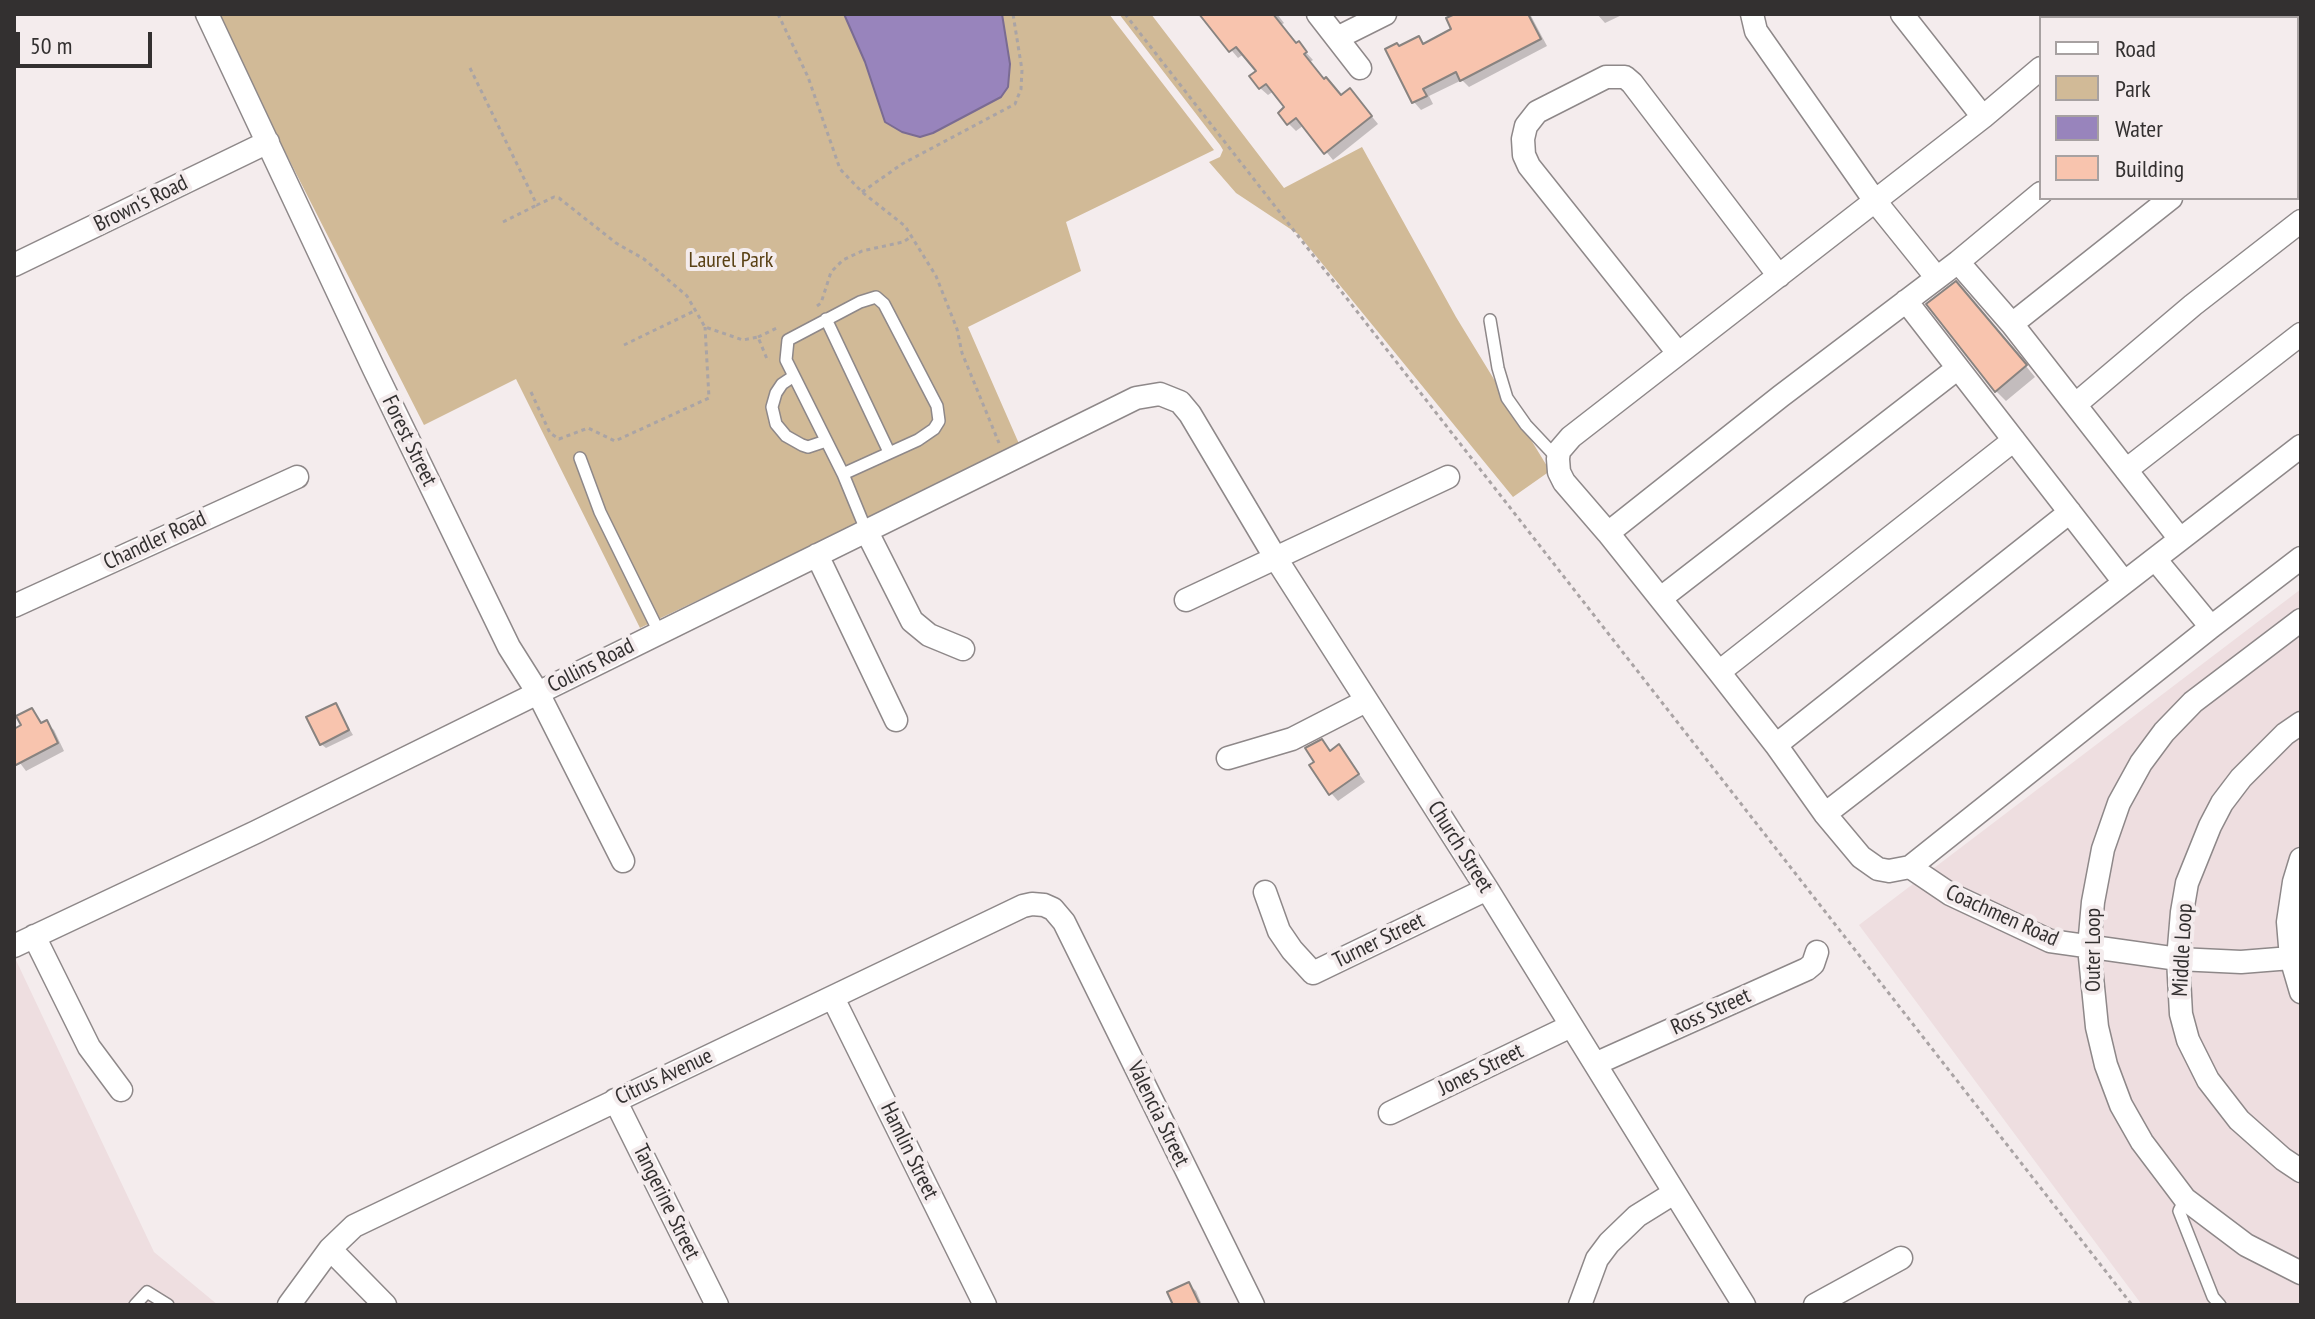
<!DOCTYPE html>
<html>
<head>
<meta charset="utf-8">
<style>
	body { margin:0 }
	#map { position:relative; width:2315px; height:1319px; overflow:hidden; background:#f4eced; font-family:"PT Sans Narrow",sans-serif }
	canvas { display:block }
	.frame { position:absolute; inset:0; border:16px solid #333030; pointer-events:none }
	.legend { position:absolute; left:2039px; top:16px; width:260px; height:184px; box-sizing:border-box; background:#f4eced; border:2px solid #a7a1a1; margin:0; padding:10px 14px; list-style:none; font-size:24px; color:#333030 }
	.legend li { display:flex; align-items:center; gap:16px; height:40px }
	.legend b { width:40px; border:2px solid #a7a1a1 }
	.scale { position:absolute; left:16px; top:32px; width:136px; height:36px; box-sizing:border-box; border:4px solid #333030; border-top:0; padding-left:10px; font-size:24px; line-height:28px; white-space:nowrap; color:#333030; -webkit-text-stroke:6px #f4eced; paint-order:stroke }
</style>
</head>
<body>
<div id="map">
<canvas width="2315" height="1319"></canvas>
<div class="frame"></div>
<ul class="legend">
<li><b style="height:10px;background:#fff"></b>Road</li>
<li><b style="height:22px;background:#d1ba97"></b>Park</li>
<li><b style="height:22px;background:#9884bc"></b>Water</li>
<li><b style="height:22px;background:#f8c4ae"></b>Building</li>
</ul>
<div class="scale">50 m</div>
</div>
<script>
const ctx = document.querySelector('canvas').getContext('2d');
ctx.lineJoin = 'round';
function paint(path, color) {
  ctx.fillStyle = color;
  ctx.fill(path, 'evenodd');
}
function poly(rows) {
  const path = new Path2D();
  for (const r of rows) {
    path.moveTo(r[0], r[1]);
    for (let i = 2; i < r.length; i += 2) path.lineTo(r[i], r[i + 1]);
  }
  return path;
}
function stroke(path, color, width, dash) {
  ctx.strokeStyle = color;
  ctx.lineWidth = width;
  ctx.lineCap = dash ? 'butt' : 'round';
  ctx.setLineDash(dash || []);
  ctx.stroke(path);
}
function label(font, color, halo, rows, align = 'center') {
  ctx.font = font + ' "PT Sans Narrow",sans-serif';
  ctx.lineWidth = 8;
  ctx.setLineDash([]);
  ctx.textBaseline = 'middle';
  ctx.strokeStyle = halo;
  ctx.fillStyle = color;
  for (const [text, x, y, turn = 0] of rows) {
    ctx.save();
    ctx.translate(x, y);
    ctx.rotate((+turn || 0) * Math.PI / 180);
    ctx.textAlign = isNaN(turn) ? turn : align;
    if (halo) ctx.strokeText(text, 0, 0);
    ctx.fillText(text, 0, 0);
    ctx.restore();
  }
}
const built = poly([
	[2301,589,2301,1305,2142,1305,1859,925],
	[14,956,154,1252,218,1305,14,1305]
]);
const green = poly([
	[215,14,1109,14,1214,150,1066,222,1081,271,968,327,1020,446,640,628,516,379,424,425],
	[1119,14,1151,14,1284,188,1362,147,1456,317,1550,471,1513,497,1298,234,1236,193,1209,162,1220,157,1223,150,1220,145]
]);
const water = poly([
	[844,14,1002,14,1010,64,1008,87,1001,97,933,133,920,137,902,132,885,122,865,62,844,14]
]);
const shadow = poly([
	[1201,14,1277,14,1284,23,1281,25,1313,60,1310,62,1325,81,1341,97,1357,98,1378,124,1333,160,1304,125,1296,131,1289,124,1287,108,1274,91,1268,95,1260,88,1258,72,1244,54,1238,58],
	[1460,14,1530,14,1547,46,1469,87,1462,80,1429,96,1433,104,1421,110,1414,102,1399,48,1418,39,1425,45,1454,29],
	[1597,14,1624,14,1605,23],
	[1966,294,2035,377,2006,401,1996,391],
	[335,705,353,735,326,748,321,744],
	[32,710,43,724,46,723,54,730,64,751,26,771,14,755,14,731,24,726],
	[1322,742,1331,752,1339,747,1365,782,1338,801,1331,793,1317,762],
	[1188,1284,1196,1291,1202,1305,1175,1305]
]);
const building = poly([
	[1199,14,1273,14,1296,43,1299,41,1307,52,1304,54,1324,79,1326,77,1341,95,1350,88,1372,116,1324,154,1296,118,1287,125,1278,113,1284,107,1266,84,1259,89,1249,76,1256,71,1236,47,1229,52,1199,14],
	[1455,14,1528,14,1541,39,1460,81,1456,72,1423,89,1427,96,1412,103,1385,49,1397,43,1399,46,1419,36,1423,44,1451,29,1446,18,1455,14],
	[1956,281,2027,365,1995,392,1926,304,1956,281],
	[336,703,349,730,320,745,306,717,336,703],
	[32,708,41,723,47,720,58,743,14,766,14,729,21,725,16,716,32,708],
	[1322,739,1330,751,1339,744,1359,774,1329,795,1309,765,1314,762,1305,748,1322,739],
	[1189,1282,1200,1305,1173,1305,1167,1292,1189,1282]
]);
const path = poly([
	[778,14,808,77,840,169,862,192,905,226,936,276,957,329,962,353,999,443],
	[1125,14,2132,1305],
	[470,68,537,205,554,197,559,198,616,243,644,259,687,296,705,327,743,340,758,337,767,359,770,359],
	[862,192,902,164,1015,104,1021,89,1022,70,1013,14],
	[503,222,537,205],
	[817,306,821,303,831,272,843,260,862,251,903,242,912,236],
	[758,337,779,327],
	[624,345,694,311],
	[531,392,550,433,559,439,588,428,615,441,709,398,705,327]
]);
const lane = poly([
	[826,319,889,452],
	[1490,320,1498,368,1507,398,1526,425,1558,459],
	[794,376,782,384,776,393,772,407,776,424,786,436,802,445,808,447,826,441],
	[580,458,600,512,659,632],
	[843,474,918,440,934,429,939,421,937,406,884,304,876,297,860,302,788,340,786,360,843,474,866,530],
	[2185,1199,2179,1211,2213,1297,2220,1305],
	[135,1305,147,1292,168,1305]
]);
const street = poly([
	[207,14,374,369,509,647,538,693,623,861],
	[1318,14,1360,68],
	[1752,14,1756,31,1875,201,1937,278],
	[1902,14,1983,117],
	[2067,14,2070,18],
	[2221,14,2224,18],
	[2102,18,2107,14],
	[2250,18,2255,14],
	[1337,38,1385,14],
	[2041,68,1983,117,1571,437,1559,451,1558,459,1559,472,1564,482,1608,533,1719,672,1776,745,1825,814,1861,857,1878,869,1889,871,1910,867,2211,627,2301,558],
	[2297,104,2301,108],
	[1958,262,2012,324,2180,539],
	[14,265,268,142],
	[1906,301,2124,582],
	[2012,324,2171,198],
	[1678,353,1529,166,1524,155,1523,139,1526,126,1537,112,1606,77,1625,77,1632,83,1779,276],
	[2076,404,2193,305,2301,221],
	[2126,470,2301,334],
	[866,530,912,621,929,635,963,649],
	[1608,533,1781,396,1958,262,2041,193],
	[817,555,896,720],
	[2155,559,2211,627],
	[1661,598,1958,368],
	[1186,600,1448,477],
	[14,606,297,477],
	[2301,620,2193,702,2164,732,2141,763,2119,803,2103,849,2093,902,2089,947,2097,1027,2106,1065,2121,1105,2142,1142,2185,1199,2246,1245,2301,1273],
	[1719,672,2014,440],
	[2301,723,2285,734,2241,778,2222,803,2210,826,2187,883,2182,912,2178,959,2181,1014,2188,1040,2208,1080,2239,1120,2283,1159,2301,1171],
	[1776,745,2070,512],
	[1228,758,1292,739,1366,701],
	[1825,814,2301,446],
	[2301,859,2294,882,2288,922,2291,958,2301,992],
	[1910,867,1950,894,2050,941,2178,959,2241,962,2291,958],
	[1265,892,1279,931,1292,950,1313,973,1487,889],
	[34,936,89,1047,121,1090],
	[14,946,256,832,1136,398,1160,394,1180,402,1190,414,1275,557,1487,889,1744,1305],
	[833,998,985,1305],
	[1595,1064,1807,969,1813,964,1817,952],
	[615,1100,717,1305],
	[1390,1113,1571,1026],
	[330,1249,385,1305],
	[289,1305,330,1249,354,1226,1023,906,1032,904,1044,905,1053,909,1064,922,1253,1305],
	[1580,1305,1597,1259,1609,1243,1637,1216,1674,1193],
	[1815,1305,1901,1258]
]);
const streetNames = [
	["Brown's Road",141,204,-26],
	["Forest Street",409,441,64],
	["Chandler Road",155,541,-25],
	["Collins Road",591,666,-27],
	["Church Street",1460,847,58],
	["Coachmen Road",2002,916,24],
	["Turner Street",1379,941,-26],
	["Outer Loop",2094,950,-90],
	["Middle Loop",2183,950,-87],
	["Ross Street",1711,1012,-24],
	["Jones Street",1481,1070,-26],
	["Citrus Avenue",664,1077,-25],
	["Valencia Street",1158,1114,64],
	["Hamlin Street",909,1151,64],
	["Tangerine Street",666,1202,64]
];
const parkNames = [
	["Laurel Park",731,261]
];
paint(built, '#eedee0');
paint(green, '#d1ba97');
paint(water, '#9884bc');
stroke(water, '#7a6b92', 2);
paint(shadow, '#0003');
paint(building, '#f8c4ae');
stroke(building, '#888380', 2);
stroke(lane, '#8e8889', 14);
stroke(street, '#8e8889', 25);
stroke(path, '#aaa4a5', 3, [4, 4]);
stroke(lane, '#fff', 11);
stroke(street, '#fff', 22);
label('22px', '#333030', '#f4eced', streetNames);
label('22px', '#594014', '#f4eced', parkNames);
</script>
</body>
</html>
